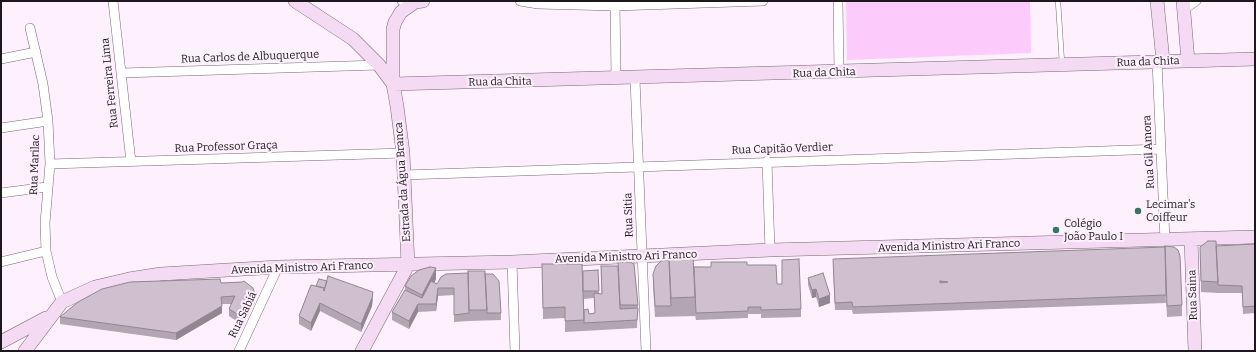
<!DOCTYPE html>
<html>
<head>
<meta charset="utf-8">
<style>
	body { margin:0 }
	#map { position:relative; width:1256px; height:352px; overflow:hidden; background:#fef1fd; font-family:Bitter,serif }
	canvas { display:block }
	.frame { position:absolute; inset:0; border:2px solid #1d181d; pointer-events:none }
</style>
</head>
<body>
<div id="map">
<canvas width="1256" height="352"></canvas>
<div class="frame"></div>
</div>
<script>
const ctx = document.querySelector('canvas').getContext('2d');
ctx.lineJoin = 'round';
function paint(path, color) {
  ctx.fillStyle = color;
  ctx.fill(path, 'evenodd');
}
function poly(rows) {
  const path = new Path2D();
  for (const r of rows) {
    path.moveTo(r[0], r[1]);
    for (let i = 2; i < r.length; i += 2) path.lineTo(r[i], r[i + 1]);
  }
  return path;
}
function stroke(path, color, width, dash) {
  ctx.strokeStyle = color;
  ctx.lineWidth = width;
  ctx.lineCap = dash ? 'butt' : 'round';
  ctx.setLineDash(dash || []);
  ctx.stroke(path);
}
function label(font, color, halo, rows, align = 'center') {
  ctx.font = font + ' Bitter,serif';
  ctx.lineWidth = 4;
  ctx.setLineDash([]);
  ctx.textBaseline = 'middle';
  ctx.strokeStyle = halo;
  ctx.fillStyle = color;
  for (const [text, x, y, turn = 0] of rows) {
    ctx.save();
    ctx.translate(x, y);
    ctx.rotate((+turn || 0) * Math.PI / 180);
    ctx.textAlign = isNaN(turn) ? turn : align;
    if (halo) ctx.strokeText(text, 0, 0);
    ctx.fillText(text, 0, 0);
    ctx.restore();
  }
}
const green = poly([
	[846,1,1030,1,1031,53,847,60]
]);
const lane = poly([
	[1058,1,1062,63]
]);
const street = poly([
	[113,1,131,162],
	[402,1,415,2],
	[520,1,538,4,615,6,763,1],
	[615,1,616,79],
	[838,1,839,72],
	[1183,10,1196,1],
	[30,28,43,84,48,121,50,164,45,223,46,251,52,277,62,302],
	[1,59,36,52],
	[1157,62,1165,240],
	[122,73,379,65],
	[635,79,646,351],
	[1,128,48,121],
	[767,161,770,250],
	[50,164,403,153],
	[404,175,1161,149],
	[1,193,47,187],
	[1,262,46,251],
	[512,262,515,351],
	[239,351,278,267]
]);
const secondary = poly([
	[295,1,353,39,379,65,393,84,397,106,403,153,408,265,362,351],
	[1157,1,1163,61],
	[1183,1,1188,61],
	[393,84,1255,59],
	[393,84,393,29,395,22,401,12,415,2,423,1],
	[1191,240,1195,351],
	[1,342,46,318],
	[25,351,62,302,95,287,129,279,161,274,278,267,512,262,770,250,1255,237]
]);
const wall = poly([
	[1255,244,1255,313,1243,314,1242,293,1218,293,1201,292,1200,247],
	[1165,249,1182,305,1182,316,1167,317,1165,277,1166,303,853,314,852,310,835,310,833,266],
	[542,264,583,271,598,270,599,293,602,294,601,266,638,305,637,328,565,332,565,318,543,319],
	[594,298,595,313,589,314,584,310,584,299],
	[747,265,777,284,801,309,801,317,761,318,761,314,748,314,748,318,696,320,695,315,695,316,655,317,653,285,653,274,669,266,711,267],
	[485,274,501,313,501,320,469,321,454,322,454,295,438,296,436,311,418,312,409,329,392,320,392,312,405,290,405,286,436,279,434,283,437,284],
	[808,278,830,303,819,307,816,297,812,298,808,285],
	[221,283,255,302,242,325,229,316,229,309,231,304,222,304,222,313,176,340,60,324,60,317],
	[311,285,373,299,372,306,361,332,320,311,311,331,299,324,299,316]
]);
const shadedWall = poly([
	[436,268,436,279,423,304,422,304,422,295],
	[438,288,438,296,436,311,436,304],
	[816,289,816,297,812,298,812,290],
	[373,292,372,306,361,332,361,324],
	[255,294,255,302,242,325,242,317],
	[830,295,830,303,819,307,819,299],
	[320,303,320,311,311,331,311,323],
	[418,304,418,312,409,329,409,321],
	[222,306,222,313,176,340,176,333]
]);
const building = poly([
	[1208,241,1216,241,1218,282,1201,281,1200,247,1208,241],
	[1255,244,1255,306,1243,307,1242,286,1218,285,1216,246,1255,244],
	[1165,246,1174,247,1178,250,1180,256,1182,305,1167,306,1165,246],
	[1165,247,1166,295,853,307,852,302,835,303,833,259,1165,247],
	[940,281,948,282,940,283,940,281],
	[693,255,695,297,671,298,669,257,693,255],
	[799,259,801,309,761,310,761,307,748,307,748,311,696,313,694,267,711,267,711,262,747,262,747,265,776,265,777,284,782,284,782,260,799,259],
	[669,260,671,306,655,306,653,274,656,266,661,261,669,260],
	[618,262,630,262,634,264,638,305,620,305,618,262],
	[542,264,582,264,584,320,565,321,565,307,543,308,542,264],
	[601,266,618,266,620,309,638,308,637,320,584,323,584,310,588,309,589,314,595,313,594,293,602,294,601,266],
	[430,267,436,268,422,295,405,286,411,276,419,270,430,267],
	[598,270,599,291,583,291,583,271,598,270],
	[468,271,485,271,487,310,469,310,468,271],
	[468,273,469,313,454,315,454,288,438,288,436,304,418,304,409,321,392,312,405,290,422,298,431,281,437,284,441,277,446,274,468,273],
	[823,273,830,295,819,299,816,289,812,290,808,278,823,273],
	[485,274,493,274,499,281,501,313,487,313,485,274],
	[328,276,373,292,372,298,361,324,320,303,311,323,299,316,311,285,324,288,324,291,328,276],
	[220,279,221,283,242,282,244,281,253,288,255,294,242,317,229,309,235,296,221,297,222,306,176,333,60,317,78,302,102,289,130,282,220,279],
	[319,279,327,281,324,291,324,288,316,286,319,279]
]);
const markers = [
	[1138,211,4,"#337668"],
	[1056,230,4,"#337668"]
];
const streetNames = [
	["Rua Carlos de Albuquerque",250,57,-2],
	["Rua da Chita",1148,62,-2],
	["Rua da Chita",824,73,-2],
	["Rua da Chita",500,82,-1],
	["Rua Ferreira Lima",110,83,-96],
	["Rua Professor Graça",226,147,-2],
	["Rua Capitão Verdier",782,149,-2],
	["Rua Gil Amora",1149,152,-93],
	["Rua Marilac",35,165,-88],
	["Estrada da Água Branca",403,182,-94],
	["Rua Sitia",629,215,-92],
	["Avenida Ministro Ari Franco",949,246,-2],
	["Avenida Ministro Ari Franco",626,257,-2],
	["Avenida Ministro Ari Franco",302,268,-2],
	["Rua Saina",1193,295,-92],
	["Rua Sabiá",243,315,-64]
];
const poiNames = [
	["Lecimar's",1146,205],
	["Coiffeur",1146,218],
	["Colégio",1064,224],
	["João Paulo I",1064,237]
];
paint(green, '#fdcbfb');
stroke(lane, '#766875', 5.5);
stroke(street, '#766875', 10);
stroke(secondary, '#766875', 14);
stroke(lane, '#fff', 4.5);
stroke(street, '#fff', 9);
stroke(secondary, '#f5daf4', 13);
paint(wall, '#b3a5b2');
paint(shadedWall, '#928691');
paint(building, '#d0c0cf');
stroke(building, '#928691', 1);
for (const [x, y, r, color] of markers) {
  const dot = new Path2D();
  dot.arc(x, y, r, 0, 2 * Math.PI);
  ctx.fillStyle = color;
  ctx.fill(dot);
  stroke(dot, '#fef1fd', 1.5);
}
label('11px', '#1d181d', '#fef1fd', streetNames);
label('11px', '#1d181d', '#fef1fd', poiNames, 'left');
</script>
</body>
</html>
